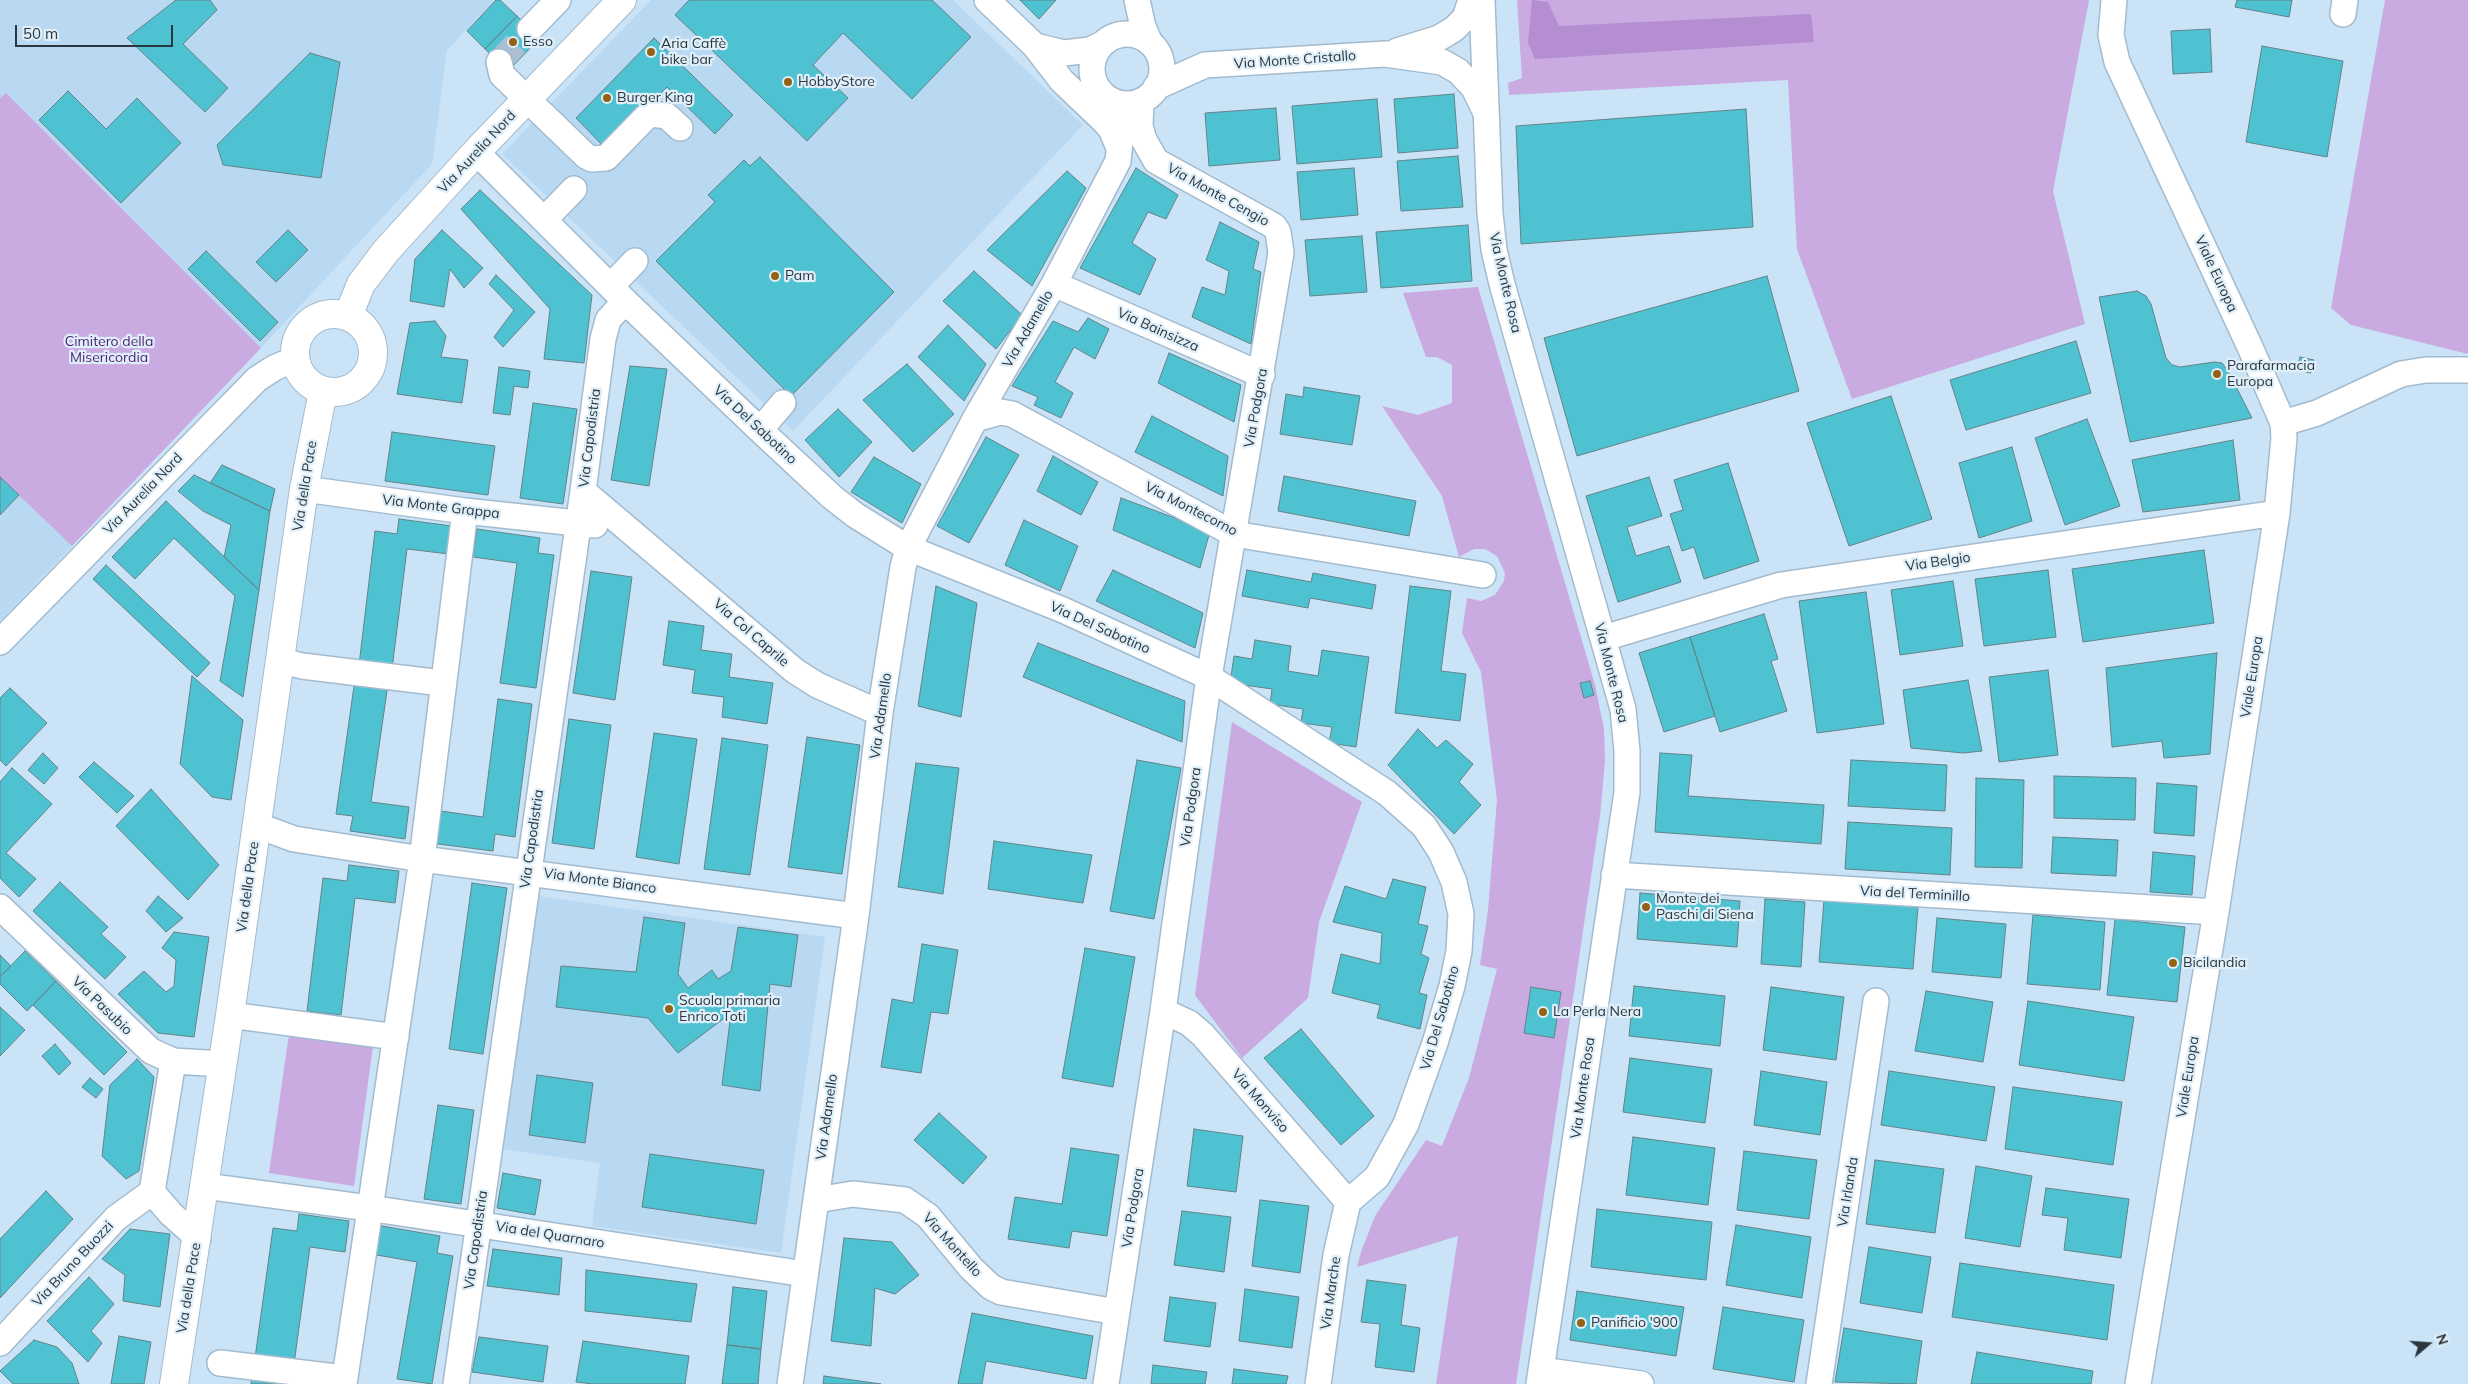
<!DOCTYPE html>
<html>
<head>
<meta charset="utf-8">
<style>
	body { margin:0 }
	#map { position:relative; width:2468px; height:1384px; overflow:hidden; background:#cae3f7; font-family:Mulish,sans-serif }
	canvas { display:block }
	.north { position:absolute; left:2403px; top:1319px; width:50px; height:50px; -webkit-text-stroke:4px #dfeffa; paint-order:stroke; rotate:72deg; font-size:14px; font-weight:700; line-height:20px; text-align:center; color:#2c363d }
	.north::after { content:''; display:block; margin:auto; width:18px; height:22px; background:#2c363d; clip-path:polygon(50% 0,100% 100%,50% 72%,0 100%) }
	.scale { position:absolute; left:15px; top:25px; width:158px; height:22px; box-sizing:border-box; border:2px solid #2c363d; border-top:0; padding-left:6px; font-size:15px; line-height:18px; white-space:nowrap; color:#2c363d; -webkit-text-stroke:4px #dfeffa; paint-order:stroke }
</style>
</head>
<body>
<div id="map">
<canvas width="2468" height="1384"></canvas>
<div class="north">N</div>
<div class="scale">50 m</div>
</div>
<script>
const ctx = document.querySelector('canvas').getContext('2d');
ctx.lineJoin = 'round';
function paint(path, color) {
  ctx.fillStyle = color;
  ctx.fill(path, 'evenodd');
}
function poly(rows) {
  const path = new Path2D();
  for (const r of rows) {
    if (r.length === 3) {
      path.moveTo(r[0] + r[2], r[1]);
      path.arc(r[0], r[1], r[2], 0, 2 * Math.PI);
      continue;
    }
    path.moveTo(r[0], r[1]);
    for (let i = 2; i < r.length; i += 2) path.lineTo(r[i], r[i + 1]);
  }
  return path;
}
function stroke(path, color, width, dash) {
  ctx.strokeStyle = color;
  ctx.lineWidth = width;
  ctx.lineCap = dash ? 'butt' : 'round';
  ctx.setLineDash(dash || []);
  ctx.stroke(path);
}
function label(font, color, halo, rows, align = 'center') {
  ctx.font = font + ' Mulish,sans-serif';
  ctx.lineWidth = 4.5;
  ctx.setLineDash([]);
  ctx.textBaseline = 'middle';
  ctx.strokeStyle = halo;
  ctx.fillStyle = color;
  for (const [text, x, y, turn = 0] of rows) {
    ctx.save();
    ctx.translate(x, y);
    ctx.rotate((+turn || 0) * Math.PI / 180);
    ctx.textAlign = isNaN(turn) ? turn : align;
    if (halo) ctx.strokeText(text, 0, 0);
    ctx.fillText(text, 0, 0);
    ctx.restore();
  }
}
const built = poly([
	[0,0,495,0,447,50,432,164,261,348,6,93,0,98],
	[651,0,953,0,1083,125,793,431,502,154],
	[0,477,72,546,0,621],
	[539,896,825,937,781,1253,592,1226,600,1163,503,1149]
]);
const green = poly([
	[1517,0,2089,0,2053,191,2085,324,1852,399,1797,249,1788,80,1509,95,1508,83,1522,78],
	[2385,0,2468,0,2468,354,2351,325,2331,308],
	[6,93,261,348,72,546,0,477,0,98],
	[1478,287,1595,685,1604,729,1605,761,1600,816,1516,1384,1436,1384,1458,1236,1357,1267,1361,1252,1375,1216,1426,1140,1442,1146,1469,1078,1497,969,1480,965,1488,910,1497,800,1481,672,1462,633,1467,598,1481,601,1495,595,1504,581,1505,573,1497,556,1485,549,1474,549,1459,557,1442,496,1382,406,1418,415,1452,403,1452,365,1437,357,1426,357,1403,293],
	[1232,722,1362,802,1319,922,1308,998,1242,1058,1195,995],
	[289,1034,373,1046,354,1186,269,1173]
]);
const forest = poly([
	[1532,0,1548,2,1559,26,1811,14,1814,42,1535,59,1528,43]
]);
const building = poly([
	[176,0,210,0,217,10,183,44,228,88,205,112,127,38,176,0],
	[496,0,500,0,517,16,485,49,467,31,496,0],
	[689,0,932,0,971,37,912,99,843,33,813,65,848,98,807,141,675,15,689,0],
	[1020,0,1056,0,1039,19,1020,0],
	[2237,0,2292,0,2289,17,2235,7,2237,0],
	[517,16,540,38,508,71,485,49,517,16],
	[2210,29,2212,72,2173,74,2171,31,2210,29],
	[654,38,733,115,715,134,667,87,606,149,576,118,654,38],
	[2262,46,2343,61,2327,157,2246,142,2262,46],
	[310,53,340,62,321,178,223,165,217,145,310,53],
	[68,91,106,129,137,98,181,143,121,203,39,120,68,91],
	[1454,94,1458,148,1398,153,1394,99,1454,94],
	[1377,99,1382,157,1297,164,1292,106,1377,99],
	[1276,108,1280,160,1209,166,1205,113,1276,108],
	[1746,109,1753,227,1521,244,1516,126,1746,109],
	[1458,156,1463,207,1401,211,1397,161,1458,156],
	[760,157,894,292,791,396,656,261,715,202,708,195,744,160,750,166,760,157],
	[1136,168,1178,195,1166,219,1148,212,1132,243,1156,259,1140,295,1080,268,1136,168],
	[1354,168,1358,215,1301,220,1297,172,1354,168],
	[1067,171,1086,188,1032,286,987,250,1067,171],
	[480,190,592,295,584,363,544,359,550,309,461,209,480,190],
	[1220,222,1259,242,1253,269,1261,272,1251,344,1192,317,1202,287,1225,295,1229,271,1206,260,1220,222],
	[1468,225,1472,281,1381,288,1376,232,1468,225],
	[288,230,308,250,276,282,256,262,288,230],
	[442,230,483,268,464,288,450,269,444,307,410,301,415,259,442,230],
	[1362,236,1367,292,1310,296,1305,240,1362,236],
	[206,251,278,322,260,341,188,269,206,251],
	[974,271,1022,315,996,349,943,301,974,271],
	[496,275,535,312,503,347,494,337,514,310,489,284,496,275],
	[1767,276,1799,391,1577,456,1544,338,1767,276],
	[2137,291,2146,296,2151,304,2166,358,2172,365,2180,367,2214,362,2222,363,2228,371,2252,418,2130,442,2099,297,2137,291],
	[1088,318,1109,329,1095,359,1074,347,1055,382,1073,393,1061,418,1034,405,1038,397,1012,386,1053,321,1078,332,1088,318],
	[435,321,446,336,441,357,468,360,462,403,397,394,410,323,435,321],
	[948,325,986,364,964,401,918,357,948,325],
	[2076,341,2091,393,1966,430,1950,380,2076,341],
	[1169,353,1241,385,1234,422,1158,383,1169,353],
	[2300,357,2314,360,2311,373,2297,370,2300,357],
	[907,364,954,414,913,452,863,400,907,364],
	[630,366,667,369,649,486,611,480,630,366],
	[499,367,530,371,528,388,514,386,510,415,493,413,499,367],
	[1304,387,1360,396,1352,445,1280,434,1286,394,1303,397,1304,387],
	[1891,396,1932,519,1849,546,1807,423,1891,396],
	[533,403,577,409,563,504,520,498,533,403],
	[838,409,872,442,839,477,805,440,838,409],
	[1152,416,1228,456,1223,496,1135,452,1152,416],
	[2087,419,2120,506,2065,525,2035,438,2087,419],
	[392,432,495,446,488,495,385,481,392,432],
	[986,437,1019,455,969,543,937,526,986,437],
	[2233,440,2240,500,2143,512,2132,460,2233,440],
	[2012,447,2032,521,1979,538,1959,463,2012,447],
	[1053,456,1098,482,1081,515,1037,491,1053,456],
	[874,457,921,484,902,523,851,492,874,457],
	[1728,463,1759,561,1704,579,1694,547,1682,551,1670,514,1683,510,1674,480,1728,463],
	[222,465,275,489,270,511,210,483,222,465],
	[194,475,270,511,259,590,224,557,231,525,203,511,178,491,194,475],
	[1284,476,1416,501,1409,536,1278,511,1284,476],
	[0,477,19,495,0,515,0,477],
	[1649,477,1662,516,1627,527,1636,556,1669,546,1681,582,1618,602,1586,496,1649,477],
	[1121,498,1210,531,1200,568,1113,530,1121,498],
	[166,501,259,590,243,697,220,681,235,596,174,538,135,579,112,557,166,501],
	[399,519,452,526,449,554,407,549,392,669,359,665,375,531,397,534,399,519],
	[1024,520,1078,546,1060,591,1005,565,1024,520],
	[477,529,540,538,538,553,554,555,536,688,500,683,517,563,473,557,477,529],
	[2204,550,2214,623,2083,642,2072,569,2204,550],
	[106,565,210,663,197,677,93,579,106,565],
	[1113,570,1203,613,1195,648,1096,601,1113,570],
	[1247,570,1311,582,1313,573,1376,585,1372,609,1310,598,1308,608,1242,596,1247,570],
	[2048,570,2056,637,1984,646,1975,579,2048,570],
	[591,571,632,577,615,700,573,693,591,571],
	[1953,581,1963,646,1900,655,1891,590,1953,581],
	[936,586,977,603,961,717,918,706,936,586],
	[1410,586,1451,591,1441,671,1466,674,1460,721,1395,713,1410,586],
	[1866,592,1884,724,1817,733,1799,601,1866,592],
	[1764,614,1778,659,1771,661,1787,711,1720,732,1690,637,1764,614],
	[669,621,704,626,701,650,732,654,729,677,773,683,767,724,722,717,724,697,692,693,695,670,663,665,669,621],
	[1690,637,1715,716,1664,732,1639,653,1690,637],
	[1255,640,1291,646,1288,671,1318,676,1322,650,1369,657,1356,747,1329,743,1332,727,1301,723,1303,709,1270,704,1272,689,1230,683,1234,656,1252,659,1255,640],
	[1038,643,1185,701,1182,742,1023,677,1038,643],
	[2217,653,2210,754,2164,758,2162,741,2112,747,2106,668,2217,653],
	[2048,670,2058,755,1999,762,1989,677,2048,670],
	[192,676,243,720,231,800,212,797,180,764,192,676],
	[355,679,388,684,371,802,409,807,405,839,350,831,353,816,336,814,355,679],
	[1968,680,1982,751,1963,753,1911,748,1903,690,1968,680],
	[1590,681,1594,695,1584,698,1580,683,1590,681],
	[10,688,47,723,6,766,0,760,0,698,10,688],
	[498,699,532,704,515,837,495,834,493,851,430,843,434,810,483,817,498,699],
	[569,719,611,725,594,849,552,843,569,719],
	[1418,729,1437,748,1446,740,1473,764,1459,782,1481,805,1454,834,1388,765,1418,729],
	[654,733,697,739,679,864,636,857,654,733],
	[807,737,860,745,842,874,788,867,807,737],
	[722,738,768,745,750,875,704,869,722,738],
	[43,753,58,768,44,784,28,770,43,753],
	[1660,753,1692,755,1688,796,1824,805,1821,844,1655,832,1660,753],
	[1137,760,1181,768,1154,919,1110,911,1137,760],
	[1851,760,1947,765,1945,811,1848,806,1851,760],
	[94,762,134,796,117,813,79,777,94,762],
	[916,763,959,768,943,894,898,887,916,763],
	[12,768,52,804,6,853,36,879,19,897,0,878,0,782,12,768],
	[2054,776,2136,778,2135,820,2054,818,2054,776],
	[1976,778,2024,780,2022,868,1975,867,1976,778],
	[2157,783,2197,786,2194,836,2154,833,2157,783],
	[151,789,219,865,188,900,116,826,151,789],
	[1848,822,1952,828,1950,875,1845,869,1848,822],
	[2053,837,2118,840,2116,876,2051,873,2053,837],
	[994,841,1092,855,1083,903,988,889,994,841],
	[2153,852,2195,856,2192,895,2150,892,2153,852],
	[349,865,399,871,395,903,355,898,341,1015,307,1011,323,878,347,881,349,865],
	[1393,879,1426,887,1418,924,1428,926,1421,954,1429,958,1419,993,1427,995,1420,1029,1377,1018,1380,1005,1332,993,1341,954,1380,964,1382,933,1333,922,1345,886,1386,899,1393,879],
	[60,882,108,927,101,934,126,957,105,979,33,911,60,882],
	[472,883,507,888,483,1054,449,1049,472,883],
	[1640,893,1740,901,1737,947,1637,939,1640,893],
	[158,896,183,918,166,932,146,911,158,896],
	[1765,899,1805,902,1801,967,1761,964,1765,899],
	[1824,900,1918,907,1913,969,1819,962,1824,900],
	[2033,915,2105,922,2100,990,2027,984,2033,915],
	[644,917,685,923,678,974,688,988,712,970,718,979,731,971,738,927,798,935,791,987,770,984,760,1091,722,1085,731,1013,678,1053,648,1018,556,1007,561,966,636,972,644,917],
	[1937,918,2006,924,2001,978,1932,972,1937,918],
	[2115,919,2185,927,2177,1002,2107,995,2115,919],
	[174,932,209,937,194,1037,158,1033,118,994,144,971,166,992,174,986,176,960,162,948,174,932],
	[922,944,958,950,948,1014,931,1012,921,1073,881,1067,892,999,913,1003,922,944],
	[1085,948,1135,957,1113,1087,1062,1078,1085,948],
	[25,951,56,981,27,1011,0,984,0,977,25,951],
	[0,955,11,966,0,977,0,955],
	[56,981,127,1052,104,1075,33,1005,56,981],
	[1634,986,1725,996,1720,1046,1629,1036,1634,986],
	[1531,987,1561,992,1554,1038,1524,1033,1531,987],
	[1771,987,1844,997,1836,1060,1763,1050,1771,987],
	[1926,991,1993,1002,1983,1062,1915,1051,1926,991],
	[2028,1001,2134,1017,2124,1081,2019,1065,2028,1001],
	[0,1007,25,1030,0,1056,0,1007],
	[1301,1029,1374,1116,1341,1145,1264,1058,1301,1029],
	[55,1044,71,1063,59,1075,42,1056,55,1044],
	[1630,1058,1712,1069,1705,1123,1623,1112,1630,1058],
	[137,1059,154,1077,139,1171,126,1179,102,1156,110,1085,137,1059],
	[1761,1071,1827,1082,1820,1135,1754,1125,1761,1071],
	[1889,1071,1995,1087,1986,1141,1881,1125,1889,1071],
	[537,1075,593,1083,585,1143,529,1135,537,1075],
	[90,1078,103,1089,96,1098,82,1087,90,1078],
	[2013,1087,2122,1102,2113,1165,2005,1149,2013,1087],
	[438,1105,474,1110,461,1204,424,1199,438,1105],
	[939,1113,987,1157,963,1184,914,1140,939,1113],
	[1194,1129,1243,1136,1236,1192,1187,1186,1194,1129],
	[1633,1137,1715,1148,1708,1205,1626,1195,1633,1137],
	[1071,1148,1119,1155,1107,1236,1072,1231,1069,1248,1008,1239,1015,1197,1062,1204,1071,1148],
	[1744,1151,1817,1160,1809,1219,1737,1210,1744,1151],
	[650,1154,764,1170,756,1224,642,1207,650,1154],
	[1875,1160,1944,1169,1935,1233,1866,1224,1875,1160],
	[1976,1166,2032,1176,2020,1247,1965,1238,1976,1166],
	[503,1173,541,1180,535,1215,497,1208,503,1173],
	[2046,1188,2129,1199,2121,1258,2064,1250,2068,1218,2042,1215,2046,1188],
	[46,1191,73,1219,0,1298,0,1239,46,1191],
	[1260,1200,1309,1206,1300,1273,1252,1266,1260,1200],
	[1597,1209,1712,1222,1706,1280,1591,1267,1597,1209],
	[1182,1211,1231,1217,1224,1272,1174,1265,1182,1211],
	[299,1214,349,1221,345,1252,310,1247,294,1364,255,1358,273,1228,297,1231,299,1214],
	[376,1225,440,1236,437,1253,453,1256,432,1384,397,1379,417,1262,371,1254,376,1225],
	[1736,1225,1811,1237,1802,1298,1726,1285,1736,1225],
	[130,1229,170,1234,160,1307,123,1301,125,1275,102,1259,130,1229],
	[844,1238,892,1242,919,1275,895,1294,875,1288,871,1346,831,1341,844,1238],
	[1869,1247,1931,1257,1922,1313,1860,1303,1869,1247],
	[493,1249,562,1258,559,1295,487,1286,493,1249],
	[1960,1263,2114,1285,2107,1340,1952,1317,1960,1263],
	[586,1270,697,1284,691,1322,585,1311,586,1270],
	[89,1277,114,1304,91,1331,102,1343,88,1362,47,1321,89,1277],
	[1367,1280,1406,1285,1401,1325,1420,1328,1414,1372,1375,1367,1380,1324,1361,1322,1367,1280],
	[733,1287,767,1291,761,1349,727,1345,733,1287],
	[1245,1289,1299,1297,1292,1348,1239,1341,1245,1289],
	[1577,1291,1684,1307,1676,1356,1570,1340,1577,1291],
	[1170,1297,1216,1303,1210,1347,1164,1341,1170,1297],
	[1723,1307,1804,1320,1794,1382,1713,1369,1723,1307],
	[972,1313,1093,1336,1086,1379,986,1361,982,1384,958,1384,972,1313],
	[1844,1328,1922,1341,1916,1384,1835,1382,1844,1328],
	[119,1336,151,1342,144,1384,111,1384,119,1336],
	[479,1337,548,1346,543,1382,472,1372,479,1337],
	[34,1340,57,1347,72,1363,79,1384,13,1384,0,1371,34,1340],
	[583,1341,689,1356,685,1384,593,1384,576,1382,583,1341],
	[727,1345,761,1349,758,1384,722,1384,727,1345],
	[1977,1352,2093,1371,2091,1384,1971,1384,1977,1352],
	[1153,1365,1207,1372,1205,1384,1151,1384,1153,1365],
	[1234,1369,1288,1376,1286,1384,1232,1384,1234,1369],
	[252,1375,289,1380,289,1384,251,1384,252,1375],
	[824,1376,881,1384,823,1384,824,1376]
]);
const minorTunnel = poly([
	[499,62,530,29]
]);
const minor = poly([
	[987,0,1035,46,1062,81,1105,122,1111,129,1119,148],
	[1137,0,1143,27,1150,43],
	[1482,0,1490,213,1494,250,1502,284,1623,709,1627,751,1627,792,1539,1384],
	[2114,0,2111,35,2117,62,2250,347,2283,423,2284,438,2277,513,2216,912,2138,1384],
	[2343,14,2345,0],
	[530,29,558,0],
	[1127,69,35],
	[1035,46,1064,53,1090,50,1102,44],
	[1397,51,1439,38,1454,29,1465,18,1471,0],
	[499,62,502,75,586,156,592,159,606,158,611,153,646,117,651,114,667,116,680,128],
	[1156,87,1205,65,1385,54,1442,62,1458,71,1474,88,1485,111],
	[476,152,628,304,760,430,832,497,855,515,908,548,1063,610,1209,677,1387,793,1424,826,1441,852,1454,882,1461,914,1459,951,1452,986,1435,1043,1406,1124,1377,1177,1348,1202],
	[544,220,574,189],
	[1054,284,1262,375],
	[611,286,635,261],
	[975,419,1001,412,1012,414,1234,534,1483,575],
	[2283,423,2317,413,2401,374,2426,370,2468,370],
	[760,430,783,403],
	[304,489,465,511,595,525],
	[583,491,795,671,817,685,880,713],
	[1604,638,1781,585,2277,513],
	[0,642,257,379,274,368,295,359],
	[279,660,302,666,442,683],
	[256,825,294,839,422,859,856,916],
	[1614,875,2216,912],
	[0,907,151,1051,173,1061,223,1064],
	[1163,1011,1189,1023,1203,1035,1348,1202],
	[230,1015,396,1037],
	[205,1186,369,1208,805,1274],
	[152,1192,171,1214,198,1238],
	[816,1200,853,1194,905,1200,928,1216,971,1268,991,1287,1001,1292,1117,1312],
	[0,1343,116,1218,152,1192,173,1061],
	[220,1363,344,1378],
	[1541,1370,1641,1384],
	[344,1384,422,859,465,511],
	[456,1384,583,491,603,339,608,320,617,310,628,304],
	[790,1384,856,916,880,713,903,567,908,548,975,419,1054,284,1118,161,1121,132,1119,115,1111,100],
	[1106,1384,1163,1011,1209,677,1281,253,1278,232,1274,226,1156,161,1144,140,1140,126,1141,101],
	[1318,1384,1336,1255,1348,1202],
	[1819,1384,1876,1001]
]);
const major = poly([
	[334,353,39],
	[348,316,361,284,386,251,476,152,622,0],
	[174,1384,230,1015,304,489,323,391]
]);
const markers = [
	[513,42,5,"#946214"],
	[651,52,5,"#946214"],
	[788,82,5,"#946214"],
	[607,98,5,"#946214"],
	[775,276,5,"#946214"],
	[2217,374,5,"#946214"],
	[1646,907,5,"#946214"],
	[2173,963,5,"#946214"],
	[669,1009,5,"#946214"],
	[1543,1012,5,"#946214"],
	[1581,1323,5,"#946214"]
];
const poiNames = [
	["Esso",523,42],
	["Aria Caffè",661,44],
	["bike bar",661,60],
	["HobbyStore",798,82],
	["Burger King",617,98],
	["Pam",785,276],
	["Parafarmacia",2227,366],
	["Europa",2227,382],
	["Monte dei",1656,899],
	["Paschi di Siena",1656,915],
	["Bicilandia",2183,963],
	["Scuola primaria",679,1001],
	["Enrico Toti",679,1017],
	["La Perla Nera",1553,1012],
	["Panificio '900",1591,1323]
];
const streetNames = [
	["Via Monte Cristallo",1295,60,-4],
	["Via Aurelia Nord",477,152,-47],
	["Via Monte Cengio",1218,195,29],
	["Viale Europa",2216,274,65],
	["Via Monte Rosa",1505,283,77],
	["Via Adamello",1028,329,-60],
	["Via Bainsizza",1158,330,24],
	["Via Podgora",1256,408,-80],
	["Via Del Sabotino",755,425,43],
	["Via Capodistria",590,438,-83],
	["Via della Pace",305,486,-81],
	["Via Aurelia Nord",143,494,-46],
	["Via Monte Grappa",441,507,7],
	["Via Montecorno",1191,509,27],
	["Via Belgio",1938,562,-8],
	["Via Del Sabotino",1100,628,24],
	["Via Col Caprile",751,633,41],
	["Via Monte Rosa",1611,673,76],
	["Viale Europa",2252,677,-81],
	["Via Adamello",881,716,-82],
	["Via Podgora",1191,807,-82],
	["Via Capodistria",532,839,-82],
	["Via Monte Bianco",600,881,8],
	["Via della Pace",248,887,-82],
	["Via del Terminillo",1915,894,3],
	["Via Pasubio",102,1006,44],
	["Via Del Sabotino",1440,1018,-74],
	["Viale Europa",2188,1077,-81],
	["Via Monte Rosa",1583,1088,-82],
	["Via Monviso",1260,1101,49],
	["Via Adamello",827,1117,-82],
	["Via Irlanda",1848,1192,-81],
	["Via Podgora",1133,1208,-81],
	["Via del Quarnaro",550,1235,9],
	["Via Capodistria",476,1240,-82],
	["Via Montello",952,1245,48],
	["Via Bruno Buozzi",73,1264,-47],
	["Via della Pace",189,1288,-81],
	["Via Marche",1331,1293,-82]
];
const parkNames = [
	["Cimitero della",109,342],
	["Misericordia",109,358]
];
paint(built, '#b9d8f1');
paint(green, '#c9aae1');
paint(forest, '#b48ed1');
paint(building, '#4fc2d2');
stroke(building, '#628388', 1);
stroke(minorTunnel, '#aac0d2', 25, [25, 12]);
stroke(minor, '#a3bbce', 28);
stroke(major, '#a3bbce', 30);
stroke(minor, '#fff', 25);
stroke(major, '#fff', 28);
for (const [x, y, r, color] of markers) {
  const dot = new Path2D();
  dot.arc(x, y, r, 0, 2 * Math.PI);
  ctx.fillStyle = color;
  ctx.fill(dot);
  stroke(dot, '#dfeffa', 2);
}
label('14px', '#2c363d', '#dfeffa', poiNames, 'left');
label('14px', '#2c363d', '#dfeffa', streetNames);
label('14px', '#501f6f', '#dfeffa', parkNames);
</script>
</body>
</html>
